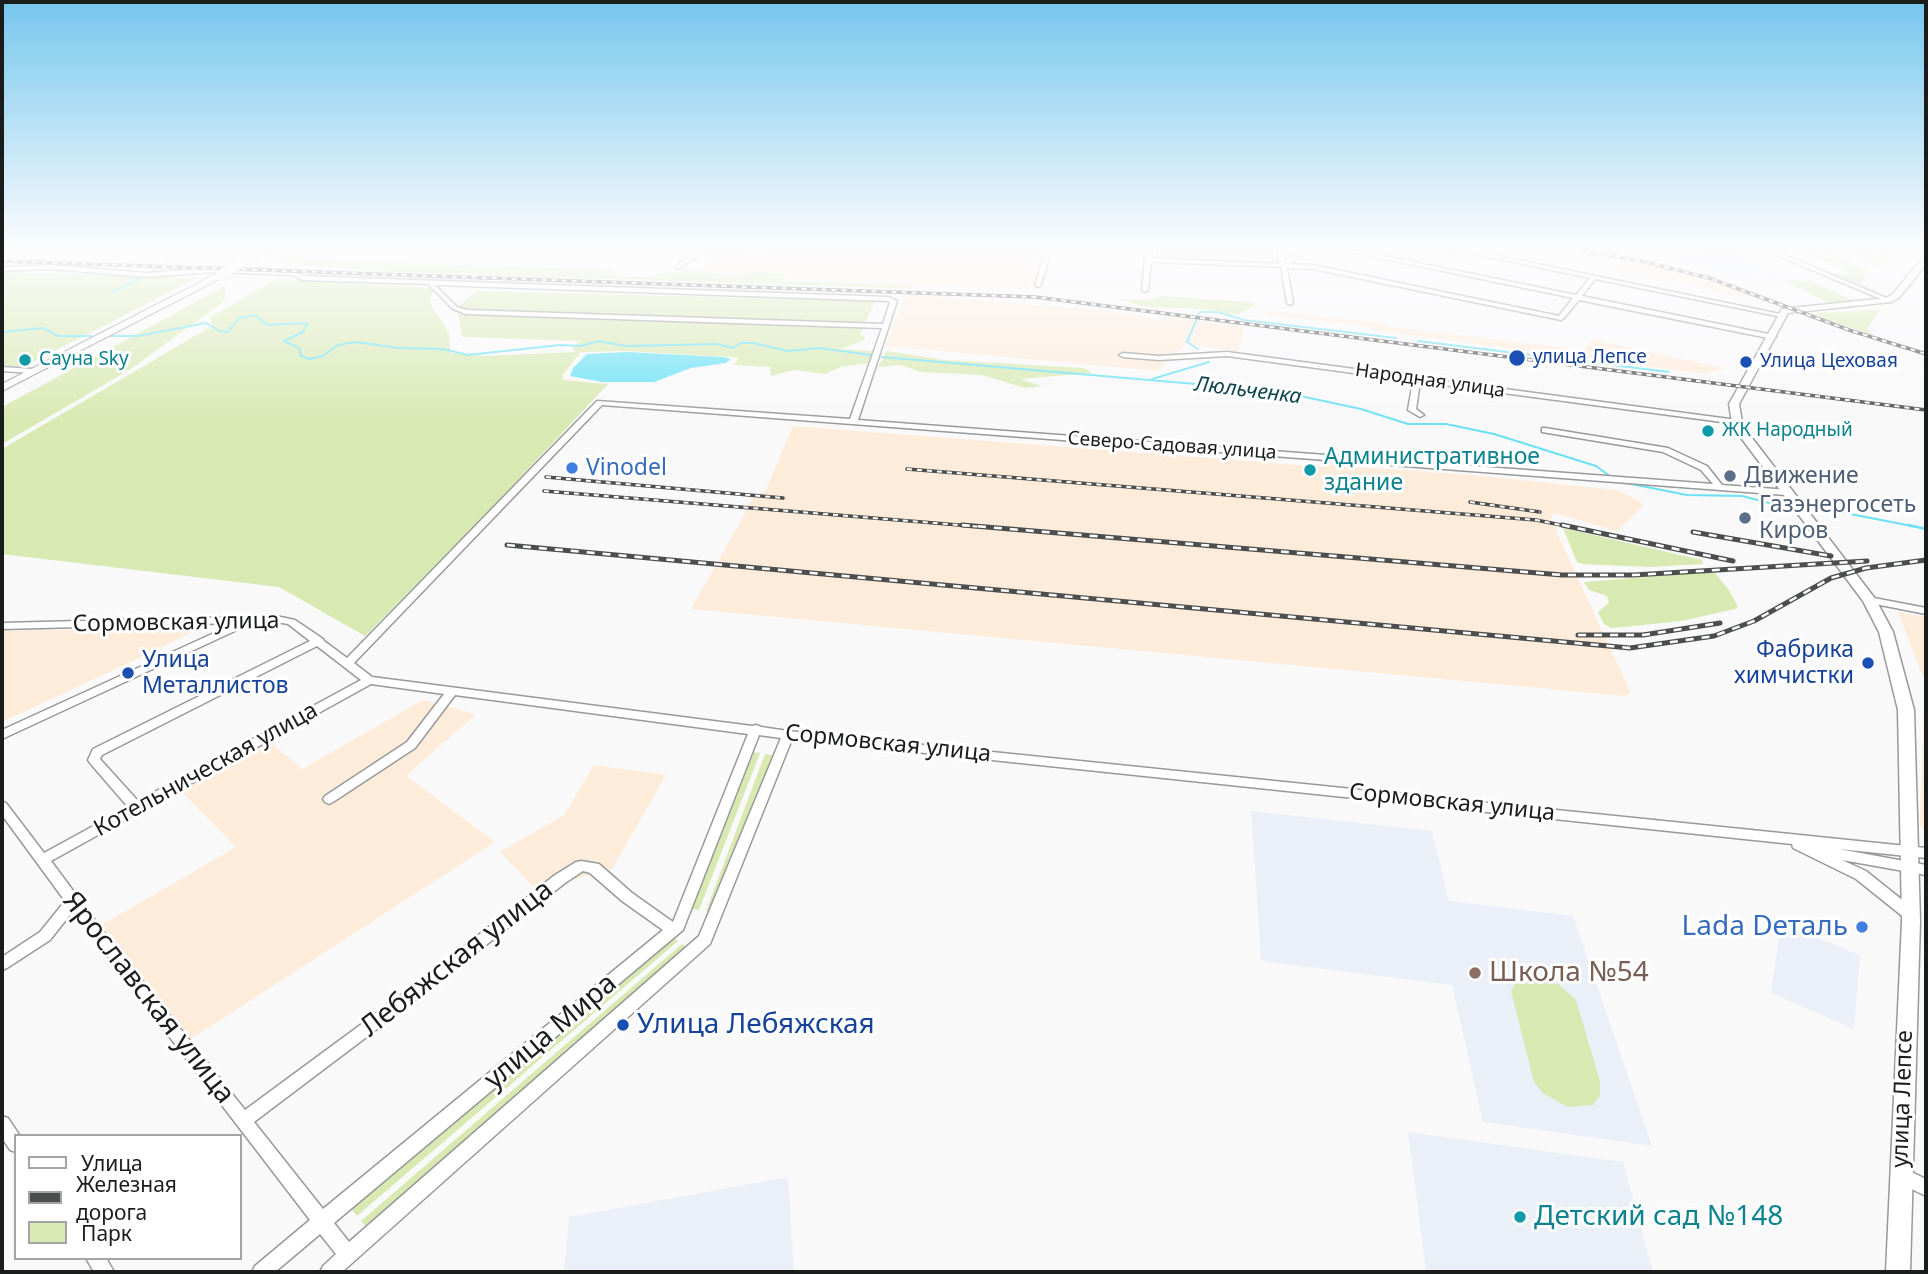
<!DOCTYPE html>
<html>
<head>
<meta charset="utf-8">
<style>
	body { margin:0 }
	#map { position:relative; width:1928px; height:1274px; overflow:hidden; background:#f9f9fa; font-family:"Noto Sans",sans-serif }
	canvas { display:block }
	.frame { position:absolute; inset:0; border:4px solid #1b1c1c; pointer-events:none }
	.legend { position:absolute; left:14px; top:1134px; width:228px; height:126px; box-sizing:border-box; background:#fff; border:2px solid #a4a4a4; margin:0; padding:9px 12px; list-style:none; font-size:21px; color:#1b1c1c }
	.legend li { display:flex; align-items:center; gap:14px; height:35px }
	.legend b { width:35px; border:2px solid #a4a4a4 }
</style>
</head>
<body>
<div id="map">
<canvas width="1928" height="1274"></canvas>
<div class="frame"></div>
<ul class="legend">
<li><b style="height:9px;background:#fff"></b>Улица</li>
<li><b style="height:9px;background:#4c4d4d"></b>Железная дорога</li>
<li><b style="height:19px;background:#d8e9b1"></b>Парк</li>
</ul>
</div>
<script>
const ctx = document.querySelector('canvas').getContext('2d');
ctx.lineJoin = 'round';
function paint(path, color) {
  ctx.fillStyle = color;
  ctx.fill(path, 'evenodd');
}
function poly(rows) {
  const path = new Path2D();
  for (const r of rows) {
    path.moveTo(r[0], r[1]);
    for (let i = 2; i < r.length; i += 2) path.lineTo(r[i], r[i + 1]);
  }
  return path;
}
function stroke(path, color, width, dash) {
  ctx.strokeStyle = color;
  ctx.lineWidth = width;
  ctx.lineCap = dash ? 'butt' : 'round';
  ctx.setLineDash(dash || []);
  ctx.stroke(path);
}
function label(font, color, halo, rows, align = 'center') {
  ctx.font = font + ' "Noto Sans",sans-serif';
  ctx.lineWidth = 6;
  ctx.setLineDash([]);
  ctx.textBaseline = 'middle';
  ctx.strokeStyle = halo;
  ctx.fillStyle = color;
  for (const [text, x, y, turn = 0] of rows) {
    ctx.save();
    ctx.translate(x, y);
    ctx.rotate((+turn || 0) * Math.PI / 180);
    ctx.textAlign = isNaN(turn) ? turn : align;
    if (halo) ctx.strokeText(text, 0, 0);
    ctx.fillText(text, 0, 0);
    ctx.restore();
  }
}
const industrial = poly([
	[804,248,1041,248,1029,290,787,278,792,270,742,272,740,275,702,270,719,249],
	[1629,260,1710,280,1754,295,1748,301,1695,285,1609,269],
	[311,274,883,294,882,299,303,279],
	[920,295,1110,311,1161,320,1163,316,1245,327,1238,352,1186,344,1158,371,885,346,904,297],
	[1268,311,1384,323,1386,326,1583,350,1594,340,1724,368,1707,374,1371,330,1369,326,1265,315],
	[793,426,1325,467,1330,465,1472,475,1616,490,1640,501,1643,506,1617,531,1554,513,1550,520,1555,522,1557,533,1631,693,1625,696,691,609,747,510,744,508,754,499,749,498,750,495,765,492],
	[1898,612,1926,617,1926,833,1920,825,1925,682],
	[203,627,133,661,2,722,2,631],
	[423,700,476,714,406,776,495,842,191,1039,100,926,236,847,176,786,267,739,302,769],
	[594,765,666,775,612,869,536,890,500,852,564,815]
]);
const built = poly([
	[1155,248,1275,248,1279,264,1155,258],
	[1729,250,1764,266,1757,267,1771,273,1740,277,1663,257],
	[1251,811,1432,831,1449,901,1573,916,1652,1146,1483,1122,1452,985,1261,961],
	[1781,923,1860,955,1854,1029,1771,993],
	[1408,1132,1623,1162,1653,1272,1426,1272],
	[788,1177,794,1272,564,1272,569,1217]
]);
const green = poly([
	[1190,248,1249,248,1250,257,1191,254],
	[1794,248,1814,248,1871,271,1866,274,1861,285,1879,291,1870,292,1824,273,1851,274],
	[1840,248,1874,250,1890,256,1879,267,1857,262,1869,260],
	[297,251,304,253,303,257,323,260,613,270,618,276,653,277,658,273,680,272,684,269,739,276,743,272,786,273,782,281,914,285,912,289,393,272,278,264,287,254],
	[2,272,197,278,23,367,2,365],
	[277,279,433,288,430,303,449,333,450,353,483,356,575,352,572,347,581,341,462,337,457,307,477,291,875,301,860,335,865,336,864,340,840,349,872,351,870,363,841,367,825,374,795,370,771,376,770,367,734,365,739,358,731,357,624,351,581,352,563,374,563,380,608,384,488,512,365,636,279,587,2,554,2,449,212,326,210,317],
	[1791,280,1810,281,1860,303,1830,304,1787,282],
	[227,285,224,301,131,369,2,444,2,407],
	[1162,296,1248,302,1256,305,1239,314,1227,315,1203,309,1148,307,1117,299,1146,300],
	[1880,310,1867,329,1873,335,1823,319,1816,313],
	[887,351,945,360,1084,368,1092,373,1020,379,1042,386,1025,388,982,375,921,372,900,365,878,367],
	[1563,528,1702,560,1703,564,1649,567,1582,564,1577,562],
	[1709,572,1715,573,1729,590,1738,607,1735,609,1681,621,1624,627,1611,628,1604,624,1598,612,1609,603,1607,596,1589,590,1584,582],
	[752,752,760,753,699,910,689,909],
	[765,754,773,755,713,912,706,911],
	[673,937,678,941,357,1216,351,1209],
	[682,944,688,948,368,1229,361,1221],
	[1527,976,1558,984,1576,1000,1600,1081,1600,1096,1593,1105,1568,1107,1543,1093,1534,1082,1511,991,1518,979]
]);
const water = poly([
	[627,352,723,357,731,359,726,363,691,368,654,382,602,382,570,376,573,368,587,354]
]);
const streamFar1 = poly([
	[165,265,171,261],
	[148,274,160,267],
	[113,292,145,276],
	[1198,315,1200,312,1218,312,1244,320,1396,338],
	[1197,318,1187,342,1198,349],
	[2,332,43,328,58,336,91,336],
	[110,336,138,336,206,323,219,331,228,332,239,318,256,315,267,325,307,323,303,332,284,341,299,348,301,356,309,359,323,356,338,345,356,342,398,348,443,349,468,355,560,345,580,346,599,341,625,346,716,344,733,348,740,343,753,343,788,351,819,348,871,355],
	[1418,341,1669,372],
	[882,357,1277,391,1361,409,1408,424,1446,424,1494,434,1596,466,1611,477],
	[1152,379,1209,362],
	[1616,481,1687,495,1742,496,1773,504,1793,504],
	[1799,504,1917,527]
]);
const stream = poly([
	[1908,525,1926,529]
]);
const minor = poly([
	[701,248,709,248,680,268,676,268,676,266,701,248],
	[1046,248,1052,248,1041,285,1038,287,1035,285,1046,248],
	[1146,248,1152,248,1151,258,1280,264,1277,248,1283,248,1285,261,1304,248,1312,248,1289,264,1313,265,1559,316,1573,298,1331,248,1345,248,1576,295,1590,278,1445,248,1459,248,1785,315,1782,317,1595,279,1582,296,1773,335,1776,337,1773,339,1579,300,1563,319,1561,320,1313,269,1287,268,1293,303,1290,305,1287,303,1281,267,1151,262,1148,290,1145,292,1142,290,1146,248],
	[1759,248,1768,248,1891,300,1886,301,1759,248],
	[50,265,146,273,214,268,263,269,295,271,303,276,889,297,897,301,858,420,1713,484,1701,470,1663,452,1542,432,1542,428,1545,428,1668,448,1707,466,1722,485,1789,490,1790,492,1786,495,602,405,354,663,372,677,752,726,756,725,761,727,788,731,1926,848,1926,858,1839,849,1926,865,1926,875,1842,860,1866,871,1916,911,1918,915,1916,919,1911,921,1906,919,1856,879,1793,848,1792,844,792,739,710,944,342,1272,320,1272,323,1266,336,1254,320,1234,275,1272,252,1272,255,1266,310,1220,73,911,50,940,7,968,2,970,2,957,40,932,65,901,2,815,2,801,6,803,44,853,128,807,90,763,88,760,93,749,310,641,288,624,276,622,252,623,2,739,2,730,236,623,2,629,2,623,276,616,295,620,323,639,324,641,347,658,597,401,850,419,882,328,466,314,453,309,428,284,302,280,293,275,214,272,146,277,50,269,2,271,2,267,50,265],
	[435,285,888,301,890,302,883,324,467,310,457,307,435,285],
	[317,646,361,680,138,801,100,759,102,755,317,646],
	[371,684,444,694,407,742,325,796,323,799,325,802,329,804,333,802,415,748,455,695,748,734,673,922,632,893,599,864,581,861,576,862,555,875,420,981,245,1110,109,939,51,861,371,684],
	[759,735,781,738,699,936,349,1242,334,1223,683,930,759,735],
	[583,871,590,873,622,901,663,930,323,1209,254,1122,430,989,565,883,583,871],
	[1227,352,1737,420,1741,422,1737,424,1420,382,1416,409,1424,415,1420,417,1408,410,1413,381,1227,356,1159,360,1123,357,1119,355,1123,353,1159,356,1227,352],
	[2,367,32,369,36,371,32,373,2,371,2,367],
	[1869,597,1926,608,1926,614,1865,602,1864,600,1869,597],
	[2,1116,8,1118,20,1136,16,1136,16,1152,10,1150,2,1138,2,1116],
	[1901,1167,1926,1179,1926,1196,1895,1181,1892,1175,1895,1169,1901,1167],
	[86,1258,106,1258,114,1272,94,1272,86,1258]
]);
const major = poly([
	[1923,257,1926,257,1926,264,1899,298,1891,302,1788,313,1739,404,1742,422,1749,434,1876,600,1893,632,1914,710,1920,921,1910,1272,1886,1272,1902,921,1898,710,1879,632,1863,601,1739,435,1732,422,1729,404,1782,309,1886,298,1893,294,1923,257]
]);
const highway = poly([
	[262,248,273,248,242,266,235,264,262,248],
	[220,272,223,273,223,277,2,391,2,384,220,272]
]);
const railFar1 = poly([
	[1566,248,1641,261,1709,278,1849,330,1926,354],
	[2,261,1035,297,1926,410],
	[907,469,1536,520,1571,527],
	[546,477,783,498],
	[544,491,983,527],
	[1470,502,1540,512]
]);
const rail = poly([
	[962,525,1562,575,1634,575,1867,561],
	[1562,525,1733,561],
	[1693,532,1831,556],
	[507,545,1630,648,1714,636,1754,621,1831,578,1866,568,1926,560],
	[1578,635,1643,635,1720,623]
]);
const highwayBridge = poly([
	[220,275,239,264]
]);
const markers = [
	[1517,358,9,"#1a4fb4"],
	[25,360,7,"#0f9aa8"],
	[1746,362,7,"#1a4fb4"],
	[1708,431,7,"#0f9aa8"],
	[572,468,7,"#3f7fe0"],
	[1310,470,7,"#0f9aa8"],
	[1730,476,7,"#5c6f8a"],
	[1745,518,7,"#5c6f8a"],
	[1868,663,7,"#1a4fb4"],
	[128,673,7,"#1a4fb4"],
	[1862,927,7,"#3f7fe0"],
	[1475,973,7,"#8d6e63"],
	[623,1025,7,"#1a4fb4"],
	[1520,1217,7,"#0f9aa8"]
];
const farTransitnames = [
	["улица Лепсе",1533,358],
	["Улица Цеховая",1760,362]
];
const farCulturenames = [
	["Сауна Sky",39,360],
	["ЖК Народный",1722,431]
];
const farStreetnames = [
	["Народная улица",1430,381,8],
	["Северо-Садовая улица",1172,446,4]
];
const farWaternames = [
	["Люльченка",1248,391,7]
];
const cultureNames = [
	["Административное",1324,457],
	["здание",1324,483]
];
const shopNames = [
	["Vinodel",586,468]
];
const serviceNames = [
	["Движение",1744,476],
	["Газэнергосеть",1759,505],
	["Киров",1759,531]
];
const streetNames = [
	["Сормовская улица",176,623,-1],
	["Сормовская улица",888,744,6],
	["Котельническая улица",206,770,-29],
	["Сормовская улица",1452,803,6],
	["улица Лепсе",1903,1099,-88]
];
const transitNames = [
	["Фабрика",1854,650],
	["химчистки",1854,676],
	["Улица",142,660,"left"],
	["Металлистов",142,686,"left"]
];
const nearShopnames = [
	["Lada Dеталь",1848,927]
];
const nearStreetnames = [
	["Лебяжская улица",457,959,-38],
	["Ярославская улица",148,998,52],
	["улица Мира",551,1032,-40]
];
const nearEducationnames = [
	["Школа №54",1489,973]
];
const nearTransitnames = [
	["Улица Лебяжская",637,1025]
];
const nearCulturenames = [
	["Детский сад №148",1534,1217]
];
paint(industrial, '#feecdb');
paint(built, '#ebf0f8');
paint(green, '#d8e9b1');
paint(water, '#6ae1f5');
stroke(streamFar1, '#6ae1f5', 2);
stroke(stream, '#6ae1f5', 2.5);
stroke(minor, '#98999a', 3);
stroke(major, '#98999a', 3);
stroke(highway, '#98999a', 2);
paint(minor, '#fff');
paint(major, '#fff');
paint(highway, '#fff');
stroke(railFar1, '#4c4d4d', 3.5);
stroke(rail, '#4c4d4d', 5);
stroke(railFar1, '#fff', 2, [5]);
stroke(rail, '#fff', 2.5, [8]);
stroke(highwayBridge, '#98999a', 11, []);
stroke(highwayBridge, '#fff', 10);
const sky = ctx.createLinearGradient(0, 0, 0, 427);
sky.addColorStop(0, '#75c6ed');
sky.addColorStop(0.58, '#fcfcfd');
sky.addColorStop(1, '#fcfcfd00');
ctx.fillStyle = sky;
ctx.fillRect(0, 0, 1928, 427);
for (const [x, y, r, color] of markers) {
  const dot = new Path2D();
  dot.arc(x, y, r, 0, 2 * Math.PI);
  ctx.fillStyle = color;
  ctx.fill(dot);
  stroke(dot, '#fff', 2.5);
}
label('19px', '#164399', '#fff', farTransitnames, 'left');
label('19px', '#0d838f', '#fff', farCulturenames, 'left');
label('19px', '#1b1c1c', '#fff', farStreetnames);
label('italic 21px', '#0e454d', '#fff', farWaternames);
label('23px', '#0d838f', '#fff', cultureNames, 'left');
label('23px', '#366cbe', '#fff', shopNames, 'left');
label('23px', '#4e5e75', '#fff', serviceNames, 'left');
label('23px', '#1b1c1c', '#fff', streetNames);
label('23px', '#164399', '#fff', transitNames, 'right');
label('28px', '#366cbe', '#fff', nearShopnames, 'right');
label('28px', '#1b1c1c', '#fff', nearStreetnames);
label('28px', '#785e54', '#fff', nearEducationnames, 'left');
label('28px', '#164399', '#fff', nearTransitnames, 'left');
label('28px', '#0d838f', '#fff', nearCulturenames, 'left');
</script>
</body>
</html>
